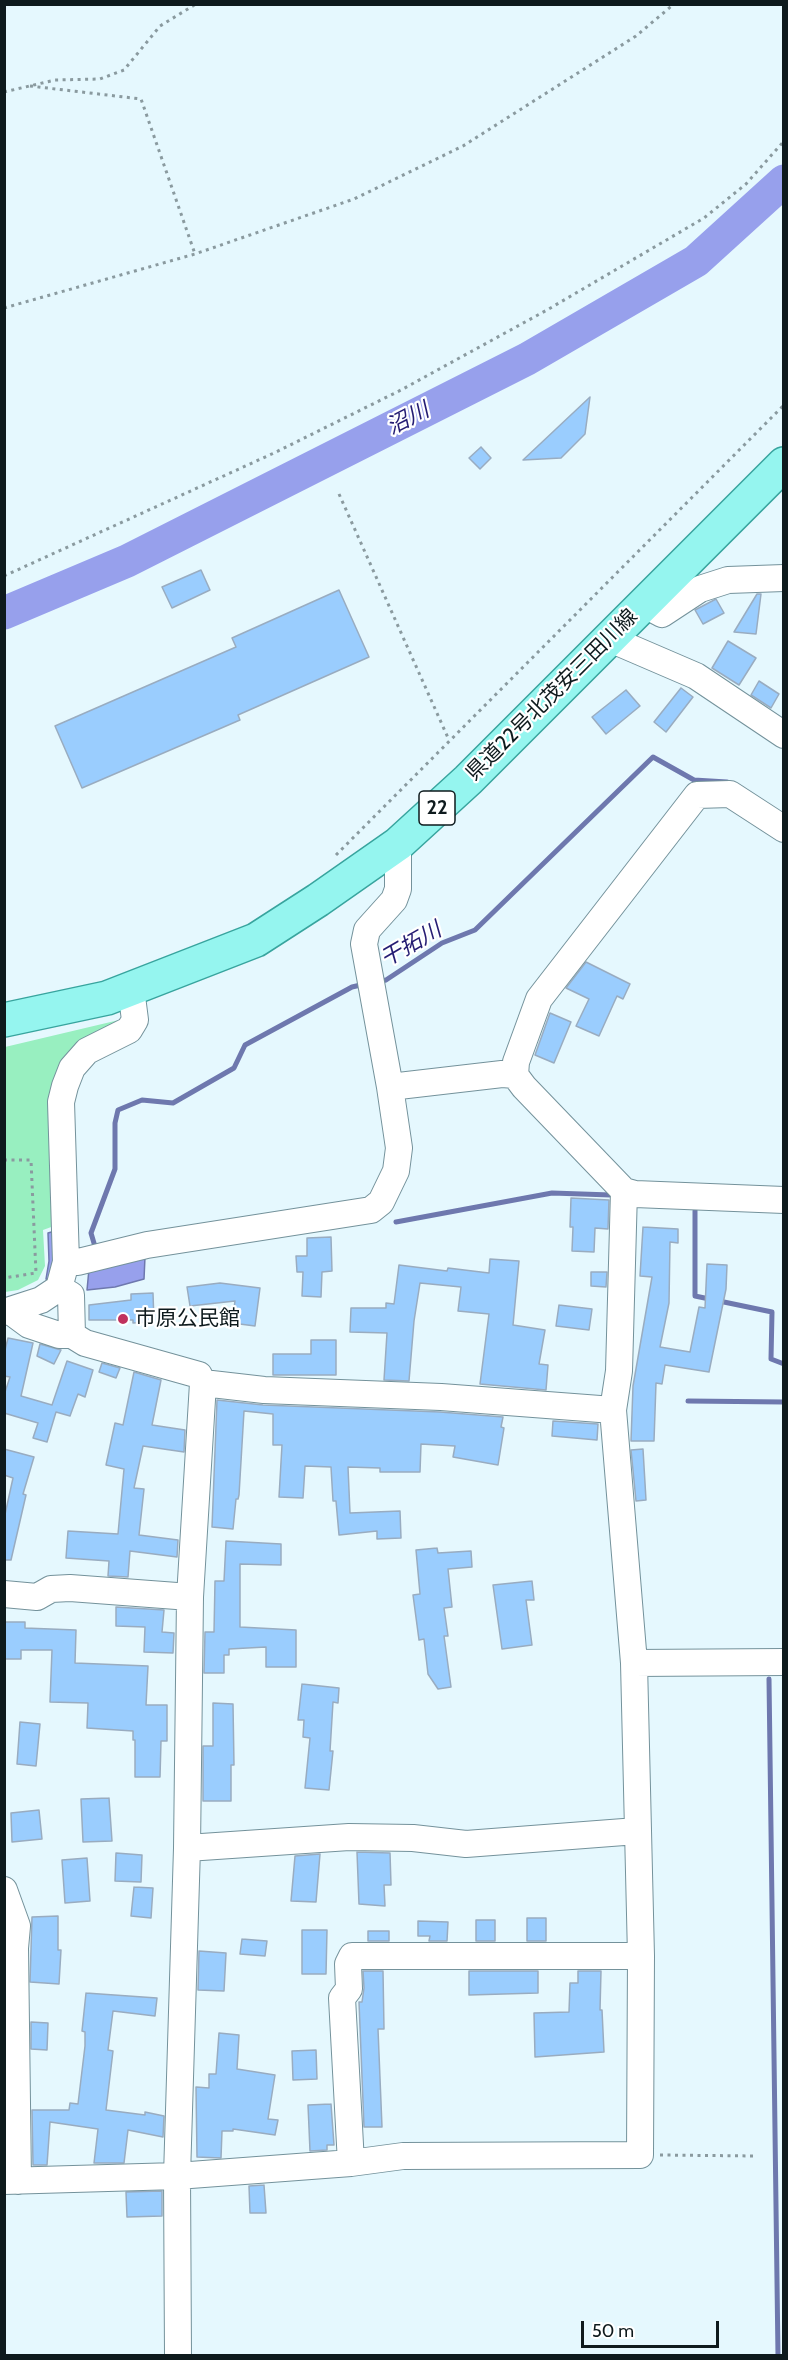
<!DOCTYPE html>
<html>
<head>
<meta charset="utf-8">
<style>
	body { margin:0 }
	#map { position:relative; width:788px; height:2360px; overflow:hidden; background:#e5f8fe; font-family:Cabin,sans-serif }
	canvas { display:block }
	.frame { position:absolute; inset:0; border:6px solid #0e1a1d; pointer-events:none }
	.scale { position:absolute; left:581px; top:2321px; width:138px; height:27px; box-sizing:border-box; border:3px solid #0e1a1d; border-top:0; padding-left:8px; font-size:18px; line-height:21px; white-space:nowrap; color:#0e1a1d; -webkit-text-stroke:4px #fff; paint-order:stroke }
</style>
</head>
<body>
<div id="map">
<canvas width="788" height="2360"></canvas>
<div class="frame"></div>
<div class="scale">50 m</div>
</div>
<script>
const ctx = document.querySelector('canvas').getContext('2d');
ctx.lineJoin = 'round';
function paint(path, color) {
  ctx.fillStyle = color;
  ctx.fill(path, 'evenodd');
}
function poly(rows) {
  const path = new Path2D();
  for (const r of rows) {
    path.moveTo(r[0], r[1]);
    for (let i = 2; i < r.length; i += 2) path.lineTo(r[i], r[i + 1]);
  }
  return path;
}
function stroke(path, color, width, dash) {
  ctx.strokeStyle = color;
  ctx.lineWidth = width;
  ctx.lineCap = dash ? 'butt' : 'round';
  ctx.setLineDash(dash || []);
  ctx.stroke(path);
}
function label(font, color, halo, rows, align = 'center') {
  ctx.font = font + ' Cabin,"Noto Sans JP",sans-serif';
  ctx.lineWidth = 4.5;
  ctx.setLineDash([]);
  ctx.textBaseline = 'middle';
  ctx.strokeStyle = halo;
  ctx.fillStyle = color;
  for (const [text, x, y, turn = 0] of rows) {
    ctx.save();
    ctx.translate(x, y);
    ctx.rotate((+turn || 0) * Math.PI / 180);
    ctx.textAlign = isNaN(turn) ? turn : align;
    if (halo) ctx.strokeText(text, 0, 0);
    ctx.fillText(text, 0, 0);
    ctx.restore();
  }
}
const green = poly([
	[119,1020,120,1029,55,1081,54,1226,43,1230,45,1266,38,1280,18,1290,5,1292,5,1047]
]);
const water = poly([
	[55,1231,53,1281,46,1279,49,1261,48,1233,55,1231],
	[145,1257,144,1279,115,1287,87,1290,89,1269,145,1257]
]);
const stream = poly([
	[377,982,386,980,442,943,475,930,653,757,694,780,727,782],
	[691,1207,695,1208,695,1296,772,1312,771,1359,784,1364],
	[396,1222,552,1193,611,1195],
	[96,1250,91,1233,115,1169,115,1123,118,1110,142,1100,173,1103,234,1068,245,1045,352,987,365,984],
	[688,1401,784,1402],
	[769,1679,778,2356]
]);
const river = poly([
	[4,613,127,561,527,359,696,261,784,181]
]);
const building = poly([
	[590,397,585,434,561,458,523,460,590,397],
	[481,447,491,458,480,469,469,458,481,447],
	[201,570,210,590,172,608,162,587,201,570],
	[339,590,369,657,238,715,240,720,82,788,55,726,236,647,232,638,339,590],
	[757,594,761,594,756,634,734,632,757,594],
	[716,599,724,613,703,624,695,610,716,599],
	[728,641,756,658,739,685,712,668,728,641],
	[759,681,779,694,771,708,751,695,759,681],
	[681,688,693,697,666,732,654,722,681,688],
	[626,690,640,706,606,734,592,717,626,690],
	[586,962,630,984,623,999,617,996,599,1036,576,1026,589,999,566,988,586,962],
	[550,1013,571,1022,554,1063,535,1055,550,1013],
	[571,1198,609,1200,608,1229,595,1228,594,1252,572,1251,573,1227,570,1227,571,1198],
	[643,1227,678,1229,678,1243,670,1242,669,1303,660,1347,690,1352,699,1307,705,1308,707,1264,727,1265,726,1289,709,1372,665,1365,662,1384,656,1383,654,1441,631,1441,633,1386,652,1277,640,1276,643,1227],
	[331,1237,332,1271,322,1272,321,1297,302,1296,303,1272,297,1272,296,1256,307,1256,307,1238,331,1237],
	[490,1259,519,1261,513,1325,545,1330,539,1364,548,1365,546,1390,480,1384,489,1314,458,1311,461,1287,420,1283,414,1321,409,1381,384,1380,387,1333,350,1332,351,1308,386,1308,386,1303,394,1304,399,1265,447,1271,448,1268,489,1273,490,1259],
	[591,1272,607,1272,606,1287,591,1286,591,1272],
	[220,1283,260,1288,255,1326,232,1323,235,1301,190,1306,187,1287,220,1283],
	[153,1293,154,1322,133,1323,133,1320,89,1320,89,1305,131,1300,131,1294,153,1293],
	[559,1305,592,1309,589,1330,556,1326,559,1305],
	[8,1338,33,1343,21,1396,52,1405,67,1361,93,1370,85,1397,78,1394,70,1416,56,1412,47,1442,33,1438,38,1423,4,1413,4,1395,10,1377,4,1376,4,1354,8,1338],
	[311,1340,336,1340,336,1375,273,1375,273,1354,311,1354,311,1340],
	[40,1344,61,1350,54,1364,37,1356,40,1344],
	[102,1363,120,1368,116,1378,99,1372,102,1363],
	[134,1372,161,1380,152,1425,185,1430,184,1452,143,1446,134,1488,144,1489,139,1535,178,1540,177,1557,130,1551,128,1577,108,1576,109,1561,66,1558,68,1531,118,1534,124,1469,106,1465,115,1423,123,1425,134,1372],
	[217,1400,263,1405,440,1412,503,1417,501,1427,504,1428,498,1465,453,1457,455,1446,421,1444,420,1472,380,1472,380,1468,348,1467,350,1513,400,1511,401,1538,377,1539,377,1531,339,1535,336,1501,333,1501,331,1467,305,1466,303,1498,279,1497,282,1445,273,1445,273,1414,244,1411,239,1495,238,1499,236,1499,233,1529,212,1527,217,1400],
	[553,1421,598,1424,597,1440,552,1436,553,1421],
	[4,1449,34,1457,23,1494,26,1495,11,1560,4,1560,4,1519,13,1478,4,1475,4,1449],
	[643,1449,646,1500,636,1501,631,1450,643,1449],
	[226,1541,281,1544,281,1565,240,1564,240,1627,296,1630,296,1667,266,1667,266,1647,229,1649,229,1655,224,1655,224,1673,204,1673,205,1632,214,1632,215,1581,224,1581,226,1541],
	[437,1548,438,1553,471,1551,472,1567,448,1569,452,1607,444,1608,448,1636,444,1636,451,1687,438,1689,428,1674,424,1639,419,1640,413,1595,420,1594,416,1550,437,1548],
	[532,1581,534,1600,526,1600,532,1645,502,1649,493,1585,532,1581],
	[116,1607,164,1610,162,1632,174,1633,173,1653,144,1652,145,1627,116,1626,116,1607],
	[4,1622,25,1622,25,1628,76,1630,75,1663,148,1666,146,1705,167,1705,167,1741,161,1741,160,1777,135,1777,135,1740,133,1740,133,1731,87,1728,88,1703,50,1702,52,1650,21,1650,21,1659,4,1659,4,1622],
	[302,1684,339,1688,338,1703,333,1702,330,1751,333,1751,329,1790,305,1788,310,1738,303,1737,304,1720,298,1720,302,1684],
	[213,1703,233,1704,234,1765,231,1765,231,1801,203,1801,203,1746,213,1746,213,1703],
	[20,1722,40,1724,36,1766,17,1764,20,1722],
	[109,1798,112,1841,83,1842,81,1799,109,1798],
	[39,1810,42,1839,12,1842,11,1813,39,1810],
	[357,1852,390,1853,391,1885,384,1885,385,1906,359,1904,357,1852],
	[116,1853,142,1855,141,1882,115,1881,116,1853],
	[320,1854,316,1902,291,1901,295,1856,320,1854],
	[87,1858,90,1901,65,1903,62,1860,87,1858],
	[134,1887,153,1888,151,1918,131,1916,134,1887],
	[58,1916,58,1950,61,1950,59,1984,30,1982,32,1917,58,1916],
	[527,1918,546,1918,546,1941,527,1941,527,1918],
	[476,1920,495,1920,495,1941,476,1941,476,1920],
	[418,1921,448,1922,447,1941,429,1941,430,1936,418,1936,418,1921],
	[302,1930,327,1930,326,1974,302,1974,302,1930],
	[368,1931,389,1931,389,1941,368,1941,368,1931],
	[242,1939,267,1941,265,1956,240,1954,242,1939],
	[199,1951,226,1953,224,1991,198,1990,199,1951],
	[363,1971,383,1971,384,2029,378,2029,382,2127,364,2127,359,2002,362,2002,364,1988,363,1971],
	[469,1971,538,1971,538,1993,469,1995,469,1971],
	[578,1971,601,1971,600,2010,602,2010,604,2052,535,2057,534,2013,569,2012,570,1983,578,1983,578,1971],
	[86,1993,157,1998,155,2016,113,2011,108,2050,113,2051,106,2110,145,2115,145,2112,164,2116,163,2137,128,2130,124,2163,94,2163,98,2129,50,2122,47,2165,33,2165,32,2110,69,2110,70,2103,78,2104,85,2046,85,2032,82,2031,86,1993],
	[31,2022,48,2023,47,2050,31,2049,31,2022],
	[219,2033,239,2035,237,2069,275,2075,268,2119,278,2120,275,2135,233,2129,233,2131,222,2131,221,2158,197,2157,196,2087,209,2088,209,2074,216,2074,219,2033],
	[316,2050,317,2079,293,2080,292,2051,316,2050],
	[331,2104,334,2145,327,2145,327,2150,310,2151,308,2105,331,2104],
	[264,2185,266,2213,250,2213,249,2186,264,2185],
	[162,2191,162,2216,127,2217,126,2192,162,2191]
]);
const path = poly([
	[30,86,141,99,195,254],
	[4,92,55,80,100,79,124,70,160,26,196,4],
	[4,308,195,254,354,199,463,146,636,36,674,4],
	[339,494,449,740],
	[4,576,274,453,401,390,547,310,704,218,746,184,784,141],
	[336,855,784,405],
	[4,1160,31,1160,36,1273,4,1278],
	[660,2155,757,2156]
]);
const minor = poly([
	[643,604,662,614,700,589,728,580,784,578],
	[610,639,696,676,784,735],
	[398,844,398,889,394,900,367,930,364,944,390,1087,502,1074,515,1075,524,1087,624,1191,635,1194,784,1200],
	[515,1075,516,1062,539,999,697,795,730,794,784,829],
	[66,1262,78,1262,147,1245,371,1210,381,1202,396,1171,399,1148,390,1087],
	[59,1288,71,1295,72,1335,85,1343,199,1375,203,1383,190,1597,187,1848,177,2176,178,2356],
	[10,1311,29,1325,59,1335,72,1335],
	[4,1312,41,1300,59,1288,66,1262,61,1102,65,1086,72,1068,87,1051,129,1030,135,1020,131,989],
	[203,1383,264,1390,441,1397,613,1410],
	[4,1594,37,1597,51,1589,70,1588,190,1597],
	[634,1663,784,1662],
	[187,1848,349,1837,413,1838,466,1844,637,1831],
	[4,1890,17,1926,15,1948,18,2181],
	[351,2163,342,1998,349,1989,348,1964,352,1956,641,1956],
	[4,2181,177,2176,351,2163,403,2156,640,2155,641,1956,634,1663,613,1410,619,1371,624,1191]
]);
const major = poly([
	[4,1020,107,998,256,940,318,900,398,844,468,780,784,464]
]);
const markers = [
	[123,1319,6,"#c0315d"]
];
const shields = [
	[437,808,36]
];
const shieldNames = [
	["22",437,808]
];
const streetNames = [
	["県道22号北茂安三田川線",552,695,-45]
];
const poiNames = [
	["市原公民館",135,1319]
];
const waterNames = [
	["沼川",408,419,-27],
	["干拓川",411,945,-30]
];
paint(green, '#98efc0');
paint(water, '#97a0ec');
stroke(water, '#6e78ae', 1.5);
stroke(stream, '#6e78ae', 5);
stroke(river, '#97a0ec', 33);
paint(building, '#9acdfe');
stroke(building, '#99acc0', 1.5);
stroke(minor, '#74929b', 28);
stroke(major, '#38a49e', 36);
stroke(path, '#8a9a9f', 3, [3, 4.5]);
stroke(minor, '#fff', 26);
stroke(major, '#95f5ef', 33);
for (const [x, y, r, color] of markers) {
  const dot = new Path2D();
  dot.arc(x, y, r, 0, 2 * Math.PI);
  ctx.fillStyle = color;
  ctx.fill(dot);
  stroke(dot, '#fff', 2);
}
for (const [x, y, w] of shields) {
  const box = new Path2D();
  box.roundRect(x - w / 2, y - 17, w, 34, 4.5);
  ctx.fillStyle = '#fff';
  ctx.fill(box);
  stroke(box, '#0e1a1d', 1.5);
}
label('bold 20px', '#0e1a1d', null, shieldNames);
label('21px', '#0e1a1d', '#fff', streetNames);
label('21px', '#0e1a1d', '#fff', poiNames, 'left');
label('italic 22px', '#241c73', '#fff', waterNames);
</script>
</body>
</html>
